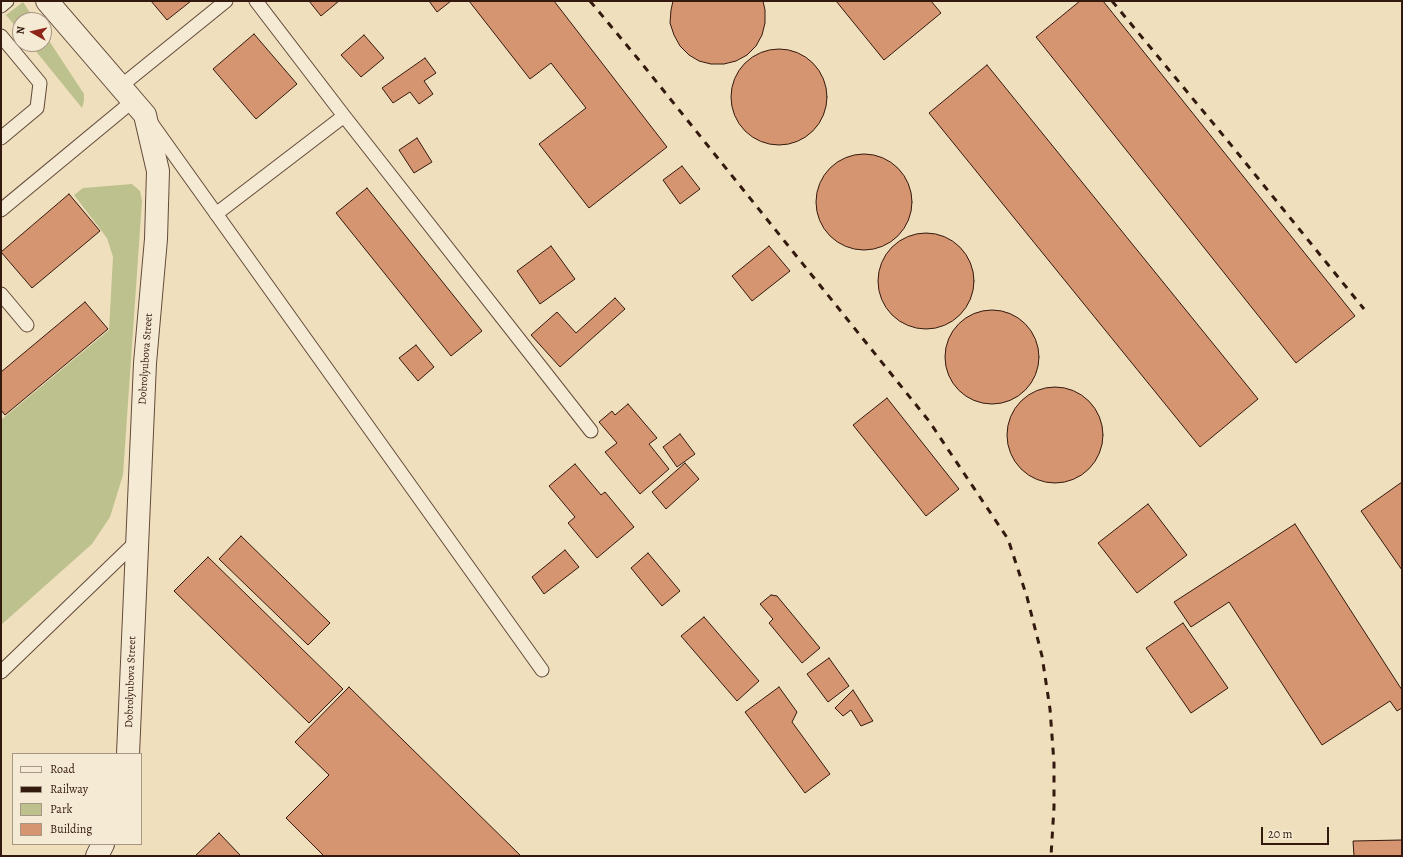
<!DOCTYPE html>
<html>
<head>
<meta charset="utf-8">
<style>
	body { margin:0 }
	#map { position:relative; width:1403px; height:857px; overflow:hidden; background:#f0dfbd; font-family:Alegreya,serif }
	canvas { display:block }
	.frame { position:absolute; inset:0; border:2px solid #33190e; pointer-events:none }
	.legend { position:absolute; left:12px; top:753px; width:130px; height:92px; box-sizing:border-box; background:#f5ead4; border:1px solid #a79685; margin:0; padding:5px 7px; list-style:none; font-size:12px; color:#33190e }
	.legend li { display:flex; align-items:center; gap:8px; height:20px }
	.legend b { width:20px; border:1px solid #a79685 }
	.north { position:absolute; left:12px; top:12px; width:40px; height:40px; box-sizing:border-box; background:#f5ead4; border:1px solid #a79685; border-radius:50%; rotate:278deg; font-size:11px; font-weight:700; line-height:16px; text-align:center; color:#33190e }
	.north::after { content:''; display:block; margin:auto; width:14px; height:18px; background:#8f2418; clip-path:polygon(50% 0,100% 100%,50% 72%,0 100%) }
	.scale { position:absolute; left:1261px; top:827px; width:68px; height:18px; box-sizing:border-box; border:2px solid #33190e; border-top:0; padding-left:5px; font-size:12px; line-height:14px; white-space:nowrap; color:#33190e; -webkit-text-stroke:3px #f5ead4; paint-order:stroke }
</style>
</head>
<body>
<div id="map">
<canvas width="1403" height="857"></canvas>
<div class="frame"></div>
<ul class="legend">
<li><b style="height:5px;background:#f5ead4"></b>Road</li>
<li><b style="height:5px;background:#33190e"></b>Railway</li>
<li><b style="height:11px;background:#bdc18e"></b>Park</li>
<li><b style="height:11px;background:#d59570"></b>Building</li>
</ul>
<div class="north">N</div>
<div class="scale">20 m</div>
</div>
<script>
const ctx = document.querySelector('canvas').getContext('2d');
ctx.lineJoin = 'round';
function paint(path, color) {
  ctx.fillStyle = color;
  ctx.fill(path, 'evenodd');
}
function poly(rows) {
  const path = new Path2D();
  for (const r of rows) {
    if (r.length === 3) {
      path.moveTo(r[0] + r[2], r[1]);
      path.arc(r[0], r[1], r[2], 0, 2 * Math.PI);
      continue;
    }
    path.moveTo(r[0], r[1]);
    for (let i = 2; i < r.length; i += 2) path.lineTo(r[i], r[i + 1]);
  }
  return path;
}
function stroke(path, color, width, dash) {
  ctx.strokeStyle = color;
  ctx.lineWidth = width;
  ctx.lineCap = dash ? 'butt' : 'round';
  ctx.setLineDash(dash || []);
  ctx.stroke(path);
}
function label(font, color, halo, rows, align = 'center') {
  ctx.font = font + ' Alegreya,serif';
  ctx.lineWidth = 4;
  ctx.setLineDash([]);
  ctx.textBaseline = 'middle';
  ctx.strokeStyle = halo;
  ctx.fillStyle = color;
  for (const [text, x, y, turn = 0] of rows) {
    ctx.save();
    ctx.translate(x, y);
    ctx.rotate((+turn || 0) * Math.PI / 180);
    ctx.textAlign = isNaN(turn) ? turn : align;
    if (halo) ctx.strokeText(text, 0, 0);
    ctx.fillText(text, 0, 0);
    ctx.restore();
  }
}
const green = poly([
	[23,2,35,20,20,20,20,32,6,15],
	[44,33,84,94,84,101,82,108,30,44,44,44],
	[132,184,140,191,142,201,123,475,110,517,92,544,1,625,1,420,109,330,113,257,107,238,74,195,83,188]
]);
const building = poly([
	[151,1,191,1,167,20,151,1],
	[309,1,339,1,321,16,309,1],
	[429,1,451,1,437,12,429,1],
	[469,1,554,1,667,147,589,208,539,144,586,108,551,63,530,79,469,1],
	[673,1,763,1,765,10,765,23,762,35,756,46,747,55,736,61,724,64,711,64,699,61,689,55,680,46,674,35,670,23,671,10,673,1],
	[836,1,931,1,941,13,884,60,836,1],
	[1080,1,1103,1,1355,316,1296,363,1036,37,1080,1],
	[254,34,297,84,256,119,213,69,254,34],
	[364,35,384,58,361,77,341,55,364,35],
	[779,97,48],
	[425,58,436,73,424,81,433,94,419,104,410,92,393,103,382,88,425,58],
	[987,65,1258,399,1200,447,929,113,987,65],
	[417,138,432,162,414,173,399,150,417,138],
	[864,202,48],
	[682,166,700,189,680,204,663,180,682,166],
	[367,188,482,331,451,356,336,213,367,188],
	[69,194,100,231,32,288,1,252,69,194],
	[926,281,48],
	[551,246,575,279,540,304,517,271,551,246],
	[769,246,790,271,752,301,732,276,769,246],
	[615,298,625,309,560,367,531,335,557,312,576,333,615,298],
	[85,302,108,329,5,415,1,410,1,372,85,302],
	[992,357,47],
	[416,345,434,367,418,381,399,358,416,345],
	[1055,435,48],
	[887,398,959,489,926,516,853,425,887,398],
	[628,404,657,438,649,444,669,469,640,494,605,452,617,443,599,422,612,411,615,415,628,404],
	[680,434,695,454,677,467,663,447,680,434],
	[685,463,699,479,666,509,652,492,685,463],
	[575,464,601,495,605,492,634,527,597,558,568,523,575,517,549,486,575,464],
	[1402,482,1402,570,1361,511,1402,482],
	[1148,504,1187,555,1137,593,1098,543,1148,504],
	[1295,524,1402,690,1402,708,1397,711,1390,701,1322,745,1229,602,1191,627,1174,602,1295,524],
	[241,536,330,623,308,645,219,559,241,536],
	[565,550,579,567,544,594,532,577,565,550],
	[648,553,680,591,662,606,631,568,648,553],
	[208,557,343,689,309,723,174,591,208,557],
	[771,595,777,596,820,648,802,663,769,623,773,619,760,604,771,595],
	[704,617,759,681,737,701,681,636,704,617],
	[1183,623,1228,688,1191,713,1146,648,1183,623],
	[829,658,849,686,828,702,807,674,829,658],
	[349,687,521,856,324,856,286,818,329,775,295,742,349,687],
	[779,687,797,712,792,722,830,774,805,793,745,712,779,687],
	[853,690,873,721,861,726,851,710,843,716,835,708,853,690],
	[219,833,241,856,195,856,219,833],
	[1402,840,1402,856,1354,856,1353,841,1402,840]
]);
const lane = poly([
	[256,1,344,116,591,431],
	[1,6,7,1],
	[1,36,40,83,37,108,1,138],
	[121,86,226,1],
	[152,124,542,670],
	[1,210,134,100],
	[216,214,344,116],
	[1,294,27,325],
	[1,672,136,542]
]);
const street = poly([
	[47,1,145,115,158,171,156,239,145,363,128,754],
	[97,856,103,844]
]);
const rail = poly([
	[590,1,639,60,929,421,1008,539,1027,597,1042,656,1050,709,1054,763,1054,807,1051,856],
	[1112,1,1227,140,1364,309]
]);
const streetNames = [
	["Dobrolyubova Street",146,359,-86],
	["Dobrolyubova Street",131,682,-88]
];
paint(green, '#bdc18e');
paint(building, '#d59570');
stroke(building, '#33190e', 1);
stroke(lane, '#624a3a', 15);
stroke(street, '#624a3a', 24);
stroke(lane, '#f5ead4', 13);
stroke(street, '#f5ead4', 22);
stroke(rail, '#33190e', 3, [7, 7]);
label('11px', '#33190e', '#f5ead4', streetNames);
</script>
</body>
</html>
